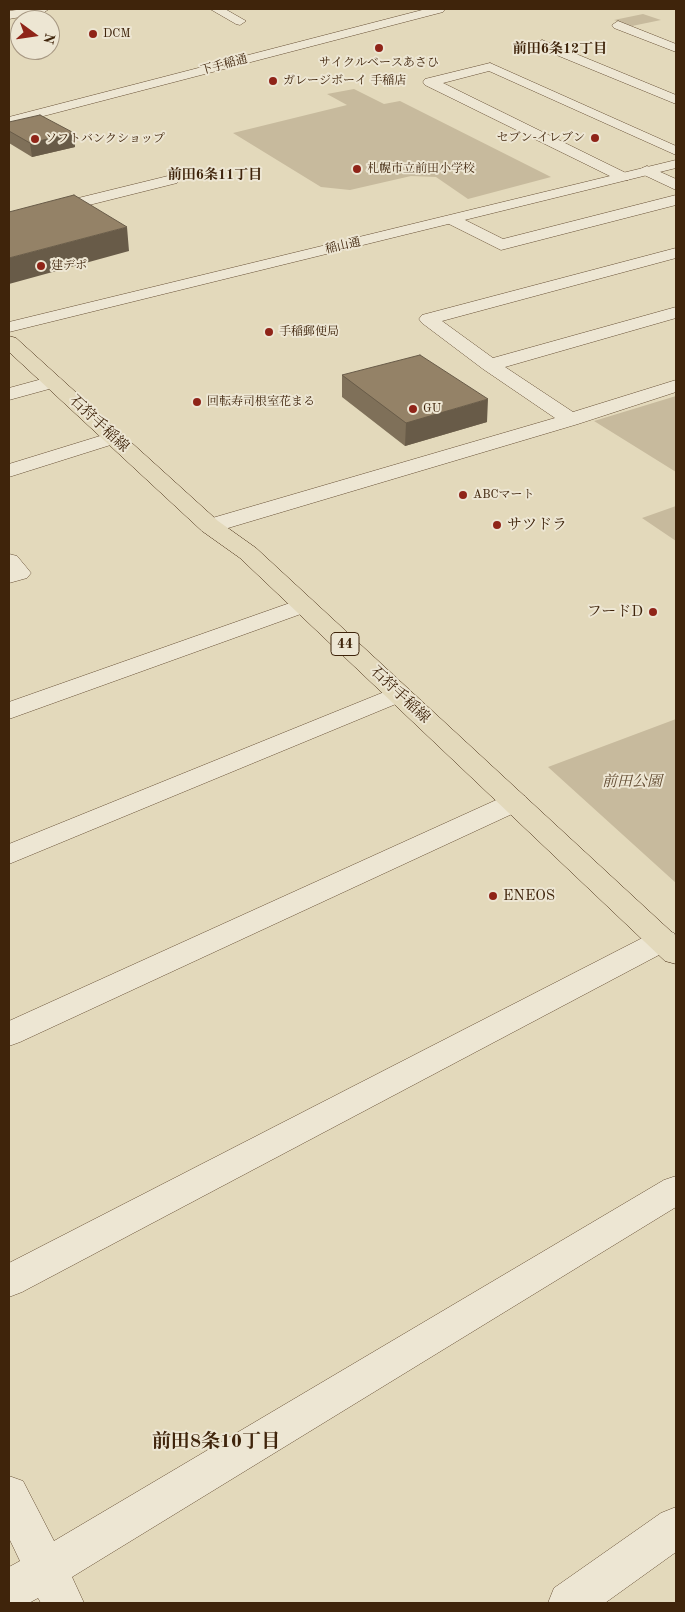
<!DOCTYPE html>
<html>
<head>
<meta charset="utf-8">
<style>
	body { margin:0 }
	#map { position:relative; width:685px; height:1612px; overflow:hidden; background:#e3d9bb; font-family:"Old Standard TT",serif }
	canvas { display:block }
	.frame { position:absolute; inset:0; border:10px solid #3f240b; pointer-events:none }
	.north { position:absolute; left:10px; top:10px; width:50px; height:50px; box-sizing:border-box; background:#ede6d3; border:1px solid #a79883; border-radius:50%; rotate:104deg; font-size:14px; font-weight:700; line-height:20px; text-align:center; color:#3f240b }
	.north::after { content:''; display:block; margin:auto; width:18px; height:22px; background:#8f2418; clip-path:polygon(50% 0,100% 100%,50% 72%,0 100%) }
</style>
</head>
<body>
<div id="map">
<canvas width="685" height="1612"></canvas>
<div class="frame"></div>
<div class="north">N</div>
</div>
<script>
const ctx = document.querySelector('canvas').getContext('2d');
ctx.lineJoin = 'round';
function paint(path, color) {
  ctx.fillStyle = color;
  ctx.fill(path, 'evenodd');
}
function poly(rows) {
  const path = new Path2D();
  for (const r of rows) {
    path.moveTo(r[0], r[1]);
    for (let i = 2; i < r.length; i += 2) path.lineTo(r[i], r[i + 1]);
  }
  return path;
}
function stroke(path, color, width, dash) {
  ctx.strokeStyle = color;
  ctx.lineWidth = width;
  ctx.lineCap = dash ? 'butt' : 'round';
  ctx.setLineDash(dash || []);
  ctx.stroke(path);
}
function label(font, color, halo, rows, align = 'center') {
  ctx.font = font + ' "Old Standard TT","Noto Serif JP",serif';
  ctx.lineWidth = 4;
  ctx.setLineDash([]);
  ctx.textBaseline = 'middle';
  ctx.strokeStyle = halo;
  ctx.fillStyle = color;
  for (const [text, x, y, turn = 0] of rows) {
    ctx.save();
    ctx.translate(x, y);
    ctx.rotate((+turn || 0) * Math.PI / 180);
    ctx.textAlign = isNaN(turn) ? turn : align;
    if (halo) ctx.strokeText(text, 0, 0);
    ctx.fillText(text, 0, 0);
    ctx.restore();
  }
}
const green = poly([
	[643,14,661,20,632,26,614,20],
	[354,89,384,104,400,101,551,177,468,199,436,177,411,176,350,190,321,187,233,133,347,105,327,94],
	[676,396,676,472,594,421],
	[676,506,676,541,642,518],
	[676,719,676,883,548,767]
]);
const minor = poly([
	[24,9,49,9,43,13,9,19,9,11,24,9],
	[210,9,225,9,246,21,240,25,236,24,210,9],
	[618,21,676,44,676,52,614,28,612,25,618,21],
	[542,40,676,95,676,104,537,47,536,44,542,40],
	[490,63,676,146,676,155,489,71,443,83,628,174,631,177,628,180,618,180,425,85,423,82,425,79,490,63],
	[647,166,676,179,676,190,642,174,639,171,642,168,647,166],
	[172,175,177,177,180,180,177,183,9,225,9,215,172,175],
	[676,195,676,205,501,250,447,223,445,220,447,217,453,215,459,217,503,239,676,195],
	[676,248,676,258,442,321,493,358,676,307,676,318,505,367,573,412,676,380,676,392,578,424,218,531,210,533,202,531,199,526,202,521,555,418,483,369,422,323,419,319,422,315,676,248],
	[53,376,60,378,63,382,60,386,9,400,9,388,53,376],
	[113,432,120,434,123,438,120,442,9,477,9,464,113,432],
	[9,554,17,556,27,568,31,573,27,578,9,583,9,554],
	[304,598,312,600,316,605,312,610,9,719,9,702,304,598],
	[399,686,408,689,412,694,408,699,9,864,9,844,399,686],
	[515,793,525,796,529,802,525,808,20,1042,9,1046,9,1021,505,796,515,793],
	[663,929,674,933,676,937,674,947,22,1292,9,1297,9,1263,652,933,663,929],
	[676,1176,676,1207,72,1577,84,1603,41,1603,38,1598,29,1603,9,1603,9,1567,20,1561,9,1538,9,1476,23,1481,54,1541,664,1180,676,1176],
	[676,1507,676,1552,605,1603,548,1603,554,1588,661,1513,676,1507]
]);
const tertiary = poly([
	[426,9,445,9,443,12,9,125,9,117,426,9],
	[676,160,676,168,9,332,9,322,676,160]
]);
const primary = poly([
	[9,336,16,338,218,521,256,548,676,936,676,964,665,961,240,558,202,531,9,352,9,336]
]);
const wall = poly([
	[9,122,74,133,75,147,32,157,9,143],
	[342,375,487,422,405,446,342,397]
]);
const shadedWall = poly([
	[74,133,75,147,32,157,30,143],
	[127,227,129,251,9,284,9,258],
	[488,399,487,422,405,446,406,423]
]);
const building = poly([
	[40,115,74,133,30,143,9,131,9,122,40,115],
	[74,195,127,227,9,258,9,212,74,195],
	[420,355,488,399,406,423,342,375,420,355]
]);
const markers = [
	[93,34,5,"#8f2418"],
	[379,48,5,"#8f2418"],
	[273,81,5,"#8f2418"],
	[595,138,5,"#8f2418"],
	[35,139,5,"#8f2418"],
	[357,169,5,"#8f2418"],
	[41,266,5,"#8f2418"],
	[269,332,5,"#8f2418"],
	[197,402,5,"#8f2418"],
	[413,409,5,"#8f2418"],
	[463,495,5,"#8f2418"],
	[497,525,5,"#8f2418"],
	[653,612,5,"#8f2418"],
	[493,896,5,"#8f2418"]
];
const farPoinames = [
	["DCM",103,34],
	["サイクルベースあさひ",379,63,"center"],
	["ガレージボーイ 手稲店",283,81],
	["セブン-イレブン",585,138,"right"],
	["ソフトバンクショップ",45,139],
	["札幌市立前田小学校",367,169],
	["建デポ",51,266],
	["手稲郵便局",279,332],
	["回転寿司根室花まる",207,402],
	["GU",423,409],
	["ABCマート",473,495]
];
const farStreetnames = [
	["下手稲通",224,65,-15],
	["稲山通",343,246,-13]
];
const farNeighbourhoodnames = [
	["前田6条12丁目",560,49],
	["前田6条11丁目",215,175]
];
const shields = [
	[345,644,28]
];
const shieldNames = [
	["44",345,644]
];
const streetNames = [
	["石狩手稲線",99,424,43],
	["石狩手稲線",400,695,43]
];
const poiNames = [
	["サツドラ",507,525],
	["フードD",643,612,"right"],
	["ENEOS",503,896]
];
const parkNames = [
	["前田公園",632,782]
];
const nearNeighbourhoodnames = [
	["前田8条10丁目",216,1442]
];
paint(green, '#c7ba9d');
stroke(minor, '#685137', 1);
stroke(tertiary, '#685137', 1);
stroke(primary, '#3f240b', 1);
paint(minor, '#ede6d3');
paint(tertiary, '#ede6d3');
paint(primary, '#e3d9bb');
paint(wall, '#7f7059');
paint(shadedWall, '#685b48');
paint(building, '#948267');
stroke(building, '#685b48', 1);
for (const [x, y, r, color] of markers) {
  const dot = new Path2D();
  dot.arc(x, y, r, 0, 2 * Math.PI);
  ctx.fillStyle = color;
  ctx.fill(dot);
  stroke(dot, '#ede6d3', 2);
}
label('12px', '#3f240b', '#ede6d3', farPoinames, 'left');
label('12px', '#3f240b', '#ede6d3', farStreetnames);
label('bold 14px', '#3f240b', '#ede6d3', farNeighbourhoodnames);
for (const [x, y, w] of shields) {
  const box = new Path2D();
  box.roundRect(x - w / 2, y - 11.5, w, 23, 4);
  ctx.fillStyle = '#ede6d3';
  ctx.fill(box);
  stroke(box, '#3f240b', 1);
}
label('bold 14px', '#3f240b', null, shieldNames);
label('15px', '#3f240b', '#ede6d3', streetNames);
label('15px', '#3f240b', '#ede6d3', poiNames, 'left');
label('italic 15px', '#614a30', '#ede6d3', parkNames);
label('bold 19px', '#3f240b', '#ede6d3', nearNeighbourhoodnames);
</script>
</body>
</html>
